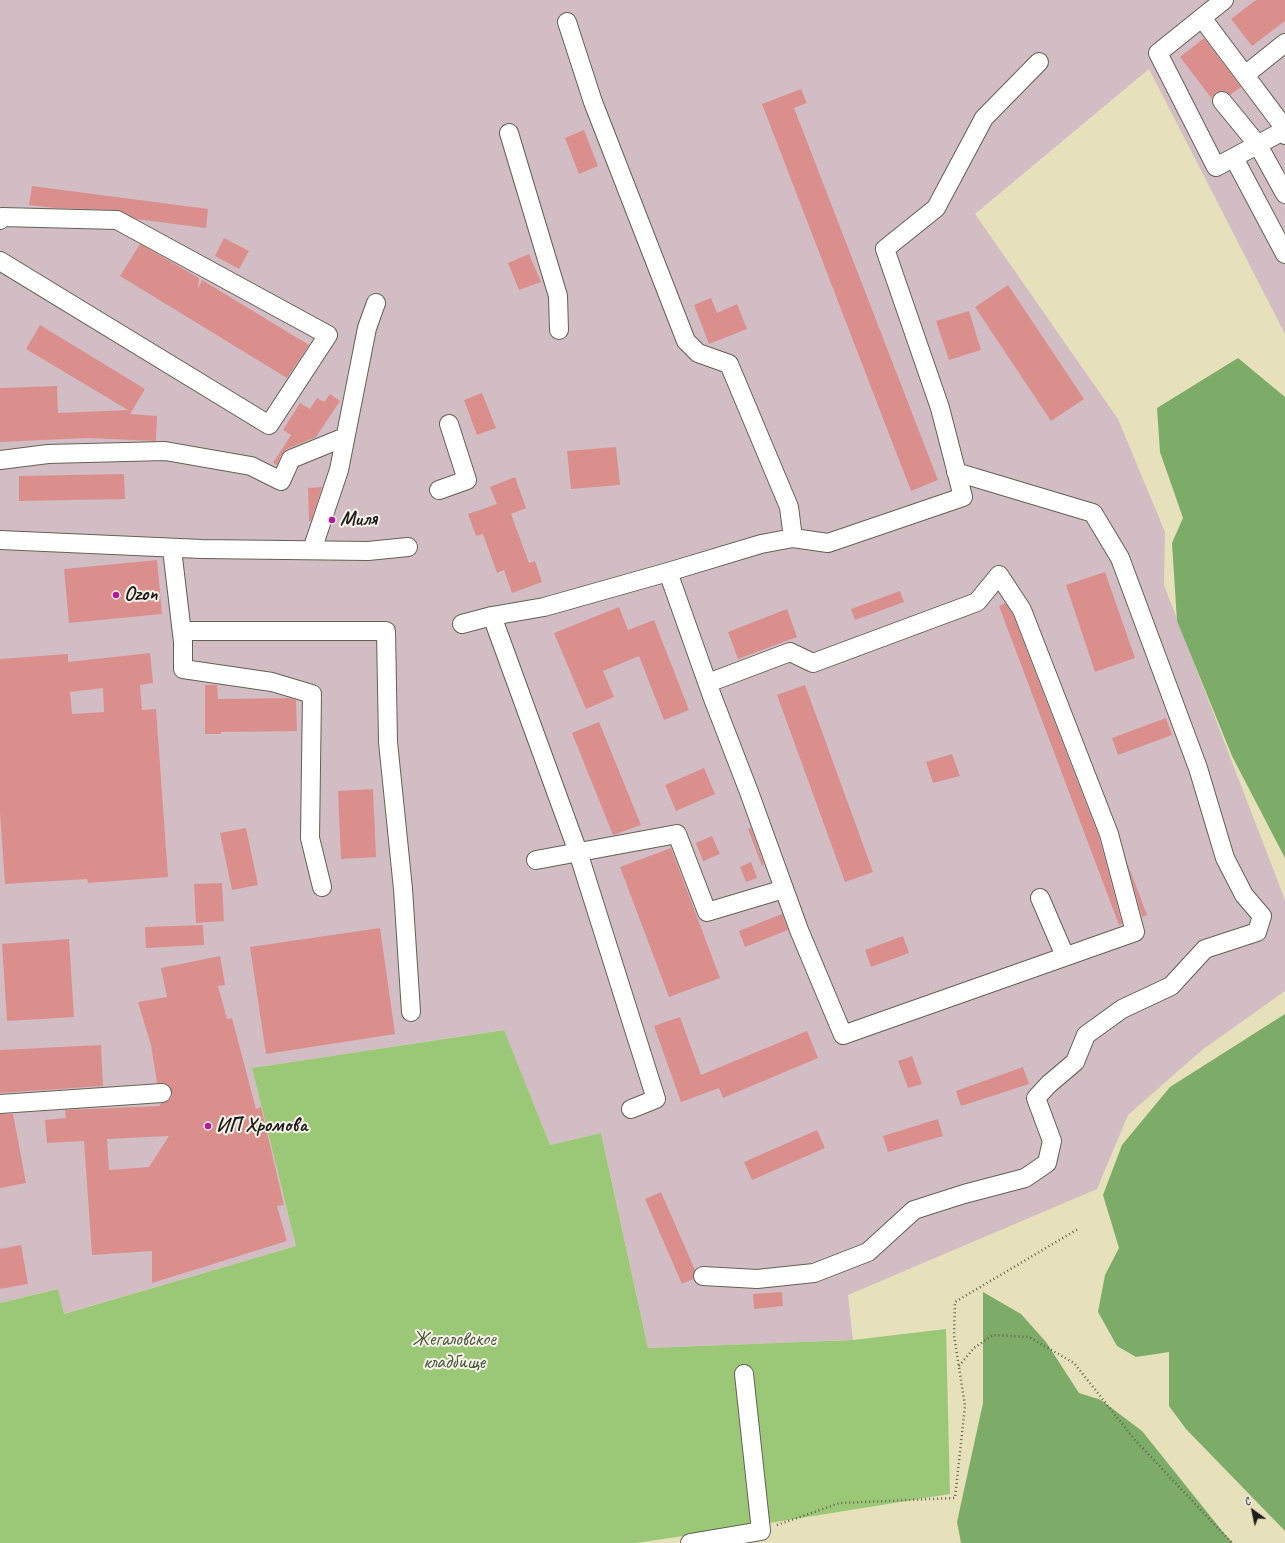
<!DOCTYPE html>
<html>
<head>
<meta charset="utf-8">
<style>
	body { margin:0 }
	#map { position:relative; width:1285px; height:1543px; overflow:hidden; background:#e6e0bb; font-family:Caveat,sans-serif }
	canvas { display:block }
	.north { position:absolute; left:1233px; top:1491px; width:40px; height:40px; -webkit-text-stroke:3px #f7f3e8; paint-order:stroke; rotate:327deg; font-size:11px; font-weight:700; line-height:16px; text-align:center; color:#1c1c1c }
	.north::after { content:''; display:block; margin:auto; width:14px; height:18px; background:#1c1c1c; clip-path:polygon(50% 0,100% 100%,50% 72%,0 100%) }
</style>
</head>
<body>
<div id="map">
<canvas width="1285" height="1543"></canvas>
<div class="north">С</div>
</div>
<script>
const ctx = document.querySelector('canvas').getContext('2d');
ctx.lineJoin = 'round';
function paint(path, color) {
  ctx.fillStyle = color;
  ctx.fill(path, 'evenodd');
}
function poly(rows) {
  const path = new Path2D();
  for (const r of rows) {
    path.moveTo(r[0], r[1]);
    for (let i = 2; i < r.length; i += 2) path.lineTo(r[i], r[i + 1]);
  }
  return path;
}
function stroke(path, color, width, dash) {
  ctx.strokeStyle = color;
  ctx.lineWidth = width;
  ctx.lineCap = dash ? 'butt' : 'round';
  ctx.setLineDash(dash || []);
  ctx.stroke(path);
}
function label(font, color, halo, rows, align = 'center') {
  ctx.font = font + ' Caveat,sans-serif';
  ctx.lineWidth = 4;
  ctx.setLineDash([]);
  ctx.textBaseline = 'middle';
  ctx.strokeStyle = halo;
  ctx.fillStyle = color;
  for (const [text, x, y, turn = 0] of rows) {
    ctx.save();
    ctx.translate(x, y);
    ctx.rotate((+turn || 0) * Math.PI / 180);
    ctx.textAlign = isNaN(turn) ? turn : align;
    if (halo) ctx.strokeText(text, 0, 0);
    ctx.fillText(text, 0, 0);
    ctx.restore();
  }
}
const industrial = poly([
	[0,0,1285,0,1285,334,1149,69,975,214,1118,419,1165,532,1164,585,1285,900,1285,991,1202,1050,1128,1115,1097,1189,848,1295,853,1340,648,1348,601,1133,550,1145,503,1030,252,1068,296,1246,63,1314,58,1289,0,1303]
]);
const green = poly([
	[504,1030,550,1145,601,1133,648,1348,853,1340,946,1329,950,1494,751,1526,636,1543,0,1543,0,1303,58,1289,64,1314,296,1246,252,1068]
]);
const forest = poly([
	[1238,358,1285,397,1285,858,1232,756,1177,621,1172,543,1183,518,1160,452,1157,408],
	[1285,1014,1285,1531,1186,1429,1169,1406,1169,1352,1136,1357,1117,1346,1098,1312,1105,1275,1119,1248,1103,1195,1122,1145,1170,1087],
	[983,1292,1021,1314,1046,1342,1079,1393,1101,1400,1142,1431,1223,1532,1233,1543,961,1543,957,1522,983,1403]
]);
const building = poly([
	[1256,0,1285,0,1285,21,1252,46,1231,19],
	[1204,38,1241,87,1230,95,1226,91,1220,91,1215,93,1212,99,1180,57],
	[801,89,807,103,794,108,938,480,911,491,762,104],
	[584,130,598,166,579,174,565,138],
	[32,186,208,209,206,228,136,219,117,210,54,208,29,205],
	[224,238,249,251,239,269,215,256],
	[140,244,199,278,198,289,202,280,309,345,287,378,120,276],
	[529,254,541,282,519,290,508,263],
	[1008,285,1084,399,1051,421,975,307],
	[711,298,717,313,737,304,747,329,709,344,694,305],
	[969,311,981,350,949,360,936,321],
	[40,325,145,389,130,414,157,416,156,441,87,438,0,442,0,388,57,386,58,413,128,410,26,349],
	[482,393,496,428,477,435,464,400],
	[330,394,340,401,316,437,287,449,281,455,277,465,273,463,291,435,283,430,300,403,310,409,317,398,324,402],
	[616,447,620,485,571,489,567,451],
	[124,474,125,499,19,501,19,476],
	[515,477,526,508,511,514,529,563,535,561,542,582,512,593,504,570,497,573,483,534,476,536,468,514,497,504,490,487],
	[322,487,311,521,309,521,308,488],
	[157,560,162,614,69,623,64,569],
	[1105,572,1135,658,1095,672,1066,585],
	[900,591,904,602,855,620,851,609],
	[1005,603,1013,615,1099,837,1122,924,1119,925,999,606],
	[619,607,628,630,654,620,689,710,664,720,639,656,603,671,614,697,586,709,554,633],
	[787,609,797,637,738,659,728,632],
	[150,653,153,683,140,685,142,710,156,709,168,877,88,883,87,879,5,884,0,812,0,659,68,654,68,662],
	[103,688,104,712,72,714,70,692],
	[205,685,217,685,218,699,290,698,296,700,297,731,221,732,221,734,205,734],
	[805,685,873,872,845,882,777,695],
	[1166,718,1172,735,1118,755,1112,738],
	[599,722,641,825,613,835,572,733],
	[952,754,960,776,933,783,926,762],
	[704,768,715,794,676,811,665,785],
	[373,789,376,857,341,859,338,791],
	[246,828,258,885,232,890,220,833],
	[751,828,764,865,762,866,748,829],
	[712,836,720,854,703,861,696,843],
	[671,848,720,978,669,997,620,867],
	[751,862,757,878,746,882,740,867],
	[1127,862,1147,915,1142,917],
	[222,883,224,921,196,923,194,884],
	[782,914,788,930,745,947,739,931],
	[203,925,204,945,146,948,145,927],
	[380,928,395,1034,266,1054,250,947],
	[903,936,909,953,871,967,865,950],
	[69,939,74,1017,7,1021,2,944],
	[220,956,225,985,218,986,227,1019,232,1018,256,1109,261,1107,284,1205,277,1206,287,1241,152,1283,152,1251,92,1255,84,1141,47,1143,45,1120,66,1118,65,1110,160,1106,160,1104,168,1101,172,1097,172,1092,170,1087,167,1084,157,1083,151,1045,138,1002,167,997,161,968],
	[169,1136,149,1167,109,1170,107,1139],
	[680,1017,701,1075,807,1031,818,1058,723,1098,719,1088,681,1102,654,1026],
	[101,1045,103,1086,0,1093,0,1050],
	[912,1056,922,1084,908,1088,898,1061],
	[1023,1067,1029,1084,961,1106,956,1091],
	[0,1114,13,1114,26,1183,0,1188],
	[938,1119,943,1136,888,1152,883,1136],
	[817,1130,825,1148,752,1180,744,1162],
	[661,1192,695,1270,693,1275,693,1279,682,1284,645,1199],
	[21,1245,28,1284,0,1289,0,1249],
	[782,1292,783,1306,754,1309,753,1294]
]);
const path = poly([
	[959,1366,974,1348,993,1335,1029,1337,1074,1363,1135,1440,1232,1543],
	[777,1525,840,1503,955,1498,965,1406,954,1335,955,1302,1078,1229]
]);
const minor = poly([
	[1224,0,1158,53,1216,167,1283,131],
	[1202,18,1283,126,1285,135],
	[567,22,593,102,686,341,698,353,729,364,789,507,793,538],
	[1245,75,1285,43],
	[1222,101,1258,145,1285,194],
	[509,133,558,296,559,330],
	[1234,158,1285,254],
	[0,220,2,217,117,220,328,335,269,425,0,261],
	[0,460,48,454,165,451,251,466,281,481,291,459,345,437],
	[439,490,467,480,449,424],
	[0,540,202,549,368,551,408,547],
	[172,549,183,642,183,669,272,682,312,694,310,838,322,887],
	[312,550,339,470,367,328,376,303],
	[668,572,712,696,749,792,799,930,843,1035,1135,932,1109,834,1022,610,999,575,977,602,813,663,790,652,708,683],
	[492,616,578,852,656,1099,631,1109],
	[462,624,492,616,544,607,668,572,761,544,793,538,828,543,963,497,940,408,885,249,936,208,984,118,1039,62],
	[182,631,386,631,388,742,403,889,411,1012],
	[536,860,677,834,707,912,784,889],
	[1040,898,1065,956],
	[0,1104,162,1093],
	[703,1276,757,1279,814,1273,868,1252,914,1210,964,1194,1025,1178,1047,1163,1052,1141,1036,1098,1049,1084,1075,1062,1086,1035,1122,1009,1171,986,1205,949,1257,932,1262,916,1244,895,1225,858,1198,768,1120,558,1093,513,956,472],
	[690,1543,761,1531,744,1374]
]);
const markers = [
	[332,520,4,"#b5179e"],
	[116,595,4,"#b5179e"],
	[208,1126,4,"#b5179e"]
];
const poiNames = [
	["Миля",340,520],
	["Ozon",124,595],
	["ИП Хромова",216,1126]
];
const parkNames = [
	["Жегаловское",454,1340],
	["кладбище",454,1363]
];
paint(industrial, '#d2bdc5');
paint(green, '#9bc876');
paint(forest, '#7cac67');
paint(building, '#db8f8d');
stroke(minor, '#636154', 20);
stroke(path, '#636154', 2.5, [1, 3]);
stroke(minor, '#fff', 18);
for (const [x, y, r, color] of markers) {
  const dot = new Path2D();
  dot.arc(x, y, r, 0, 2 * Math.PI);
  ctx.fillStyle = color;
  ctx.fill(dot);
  stroke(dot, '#f7f3e8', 1.5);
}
label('bold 20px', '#1c1c1c', '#f7f3e8', poiNames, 'left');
label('20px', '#48583c', '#f7f3e8', parkNames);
</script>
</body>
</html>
